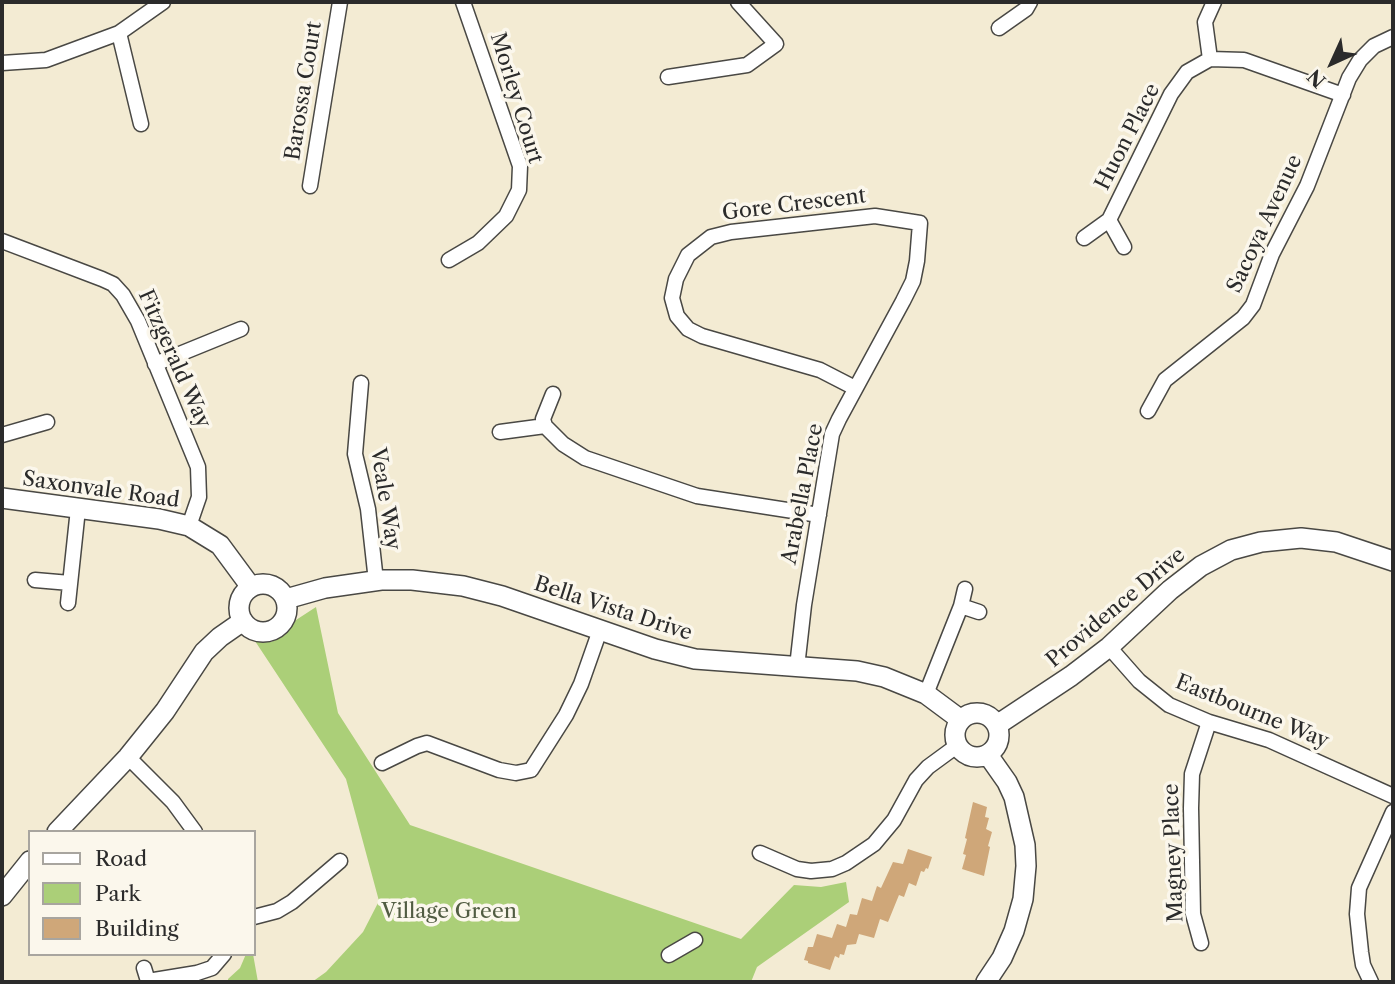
<!DOCTYPE html>
<html>
<head>
<meta charset="utf-8">
<style>
	body { margin:0 }
	#map { position:relative; width:1395px; height:984px; overflow:hidden; background:#f3ebd3; font-family:"Libre Caslon Text",serif }
	canvas { display:block }
	.frame { position:absolute; inset:0; border:4px solid #2b2b2b; pointer-events:none }
	.legend { position:absolute; left:28px; top:830px; width:228px; height:126px; box-sizing:border-box; background:#fbf7ec; border:2px solid #a8a59f; margin:0; padding:9px 12px; list-style:none; font-size:21px; color:#2b2b2b }
	.legend li { display:flex; align-items:center; gap:14px; height:35px }
	.legend b { width:35px; border:2px solid #a8a59f }
	.north { position:absolute; left:1297px; top:28px; width:70px; height:70px; -webkit-text-stroke:5px #fbf7ec; paint-order:stroke; rotate:225deg; font-size:19px; font-weight:700; line-height:28px; text-align:center; color:#2b2b2b }
	.north::after { content:''; display:block; margin:auto; width:24px; height:32px; background:#2b2b2b; clip-path:polygon(50% 0,100% 100%,50% 72%,0 100%) }
</style>
</head>
<body>
<div id="map">
<canvas width="1395" height="984"></canvas>
<div class="frame"></div>
<ul class="legend">
<li><b style="height:9px;background:#fff"></b>Road</li>
<li><b style="height:19px;background:#abcf78"></b>Park</li>
<li><b style="height:19px;background:#cfa779"></b>Building</li>
</ul>
<div class="north">N</div>
</div>
<script>
const ctx = document.querySelector('canvas').getContext('2d');
ctx.lineJoin = 'round';
function paint(path, color) {
  ctx.fillStyle = color;
  ctx.fill(path, 'evenodd');
}
function poly(rows) {
  const path = new Path2D();
  for (const r of rows) {
    if (r.length === 3) {
      path.moveTo(r[0] + r[2], r[1]);
      path.arc(r[0], r[1], r[2], 0, 2 * Math.PI);
      continue;
    }
    path.moveTo(r[0], r[1]);
    for (let i = 2; i < r.length; i += 2) path.lineTo(r[i], r[i + 1]);
  }
  return path;
}
function stroke(path, color, width, dash) {
  ctx.strokeStyle = color;
  ctx.lineWidth = width;
  ctx.lineCap = dash ? 'butt' : 'round';
  ctx.setLineDash(dash || []);
  ctx.stroke(path);
}
function label(font, color, halo, rows, align = 'center') {
  ctx.font = font + ' "Libre Caslon Text",serif';
  ctx.lineWidth = 7;
  ctx.setLineDash([]);
  ctx.textBaseline = 'middle';
  ctx.strokeStyle = halo;
  ctx.fillStyle = color;
  for (const [text, x, y, turn = 0] of rows) {
    ctx.save();
    ctx.translate(x, y);
    ctx.rotate((+turn || 0) * Math.PI / 180);
    ctx.textAlign = isNaN(turn) ? turn : align;
    if (halo) ctx.strokeText(text, 0, 0);
    ctx.fillText(text, 0, 0);
    ctx.restore();
  }
}
const green = poly([
	[316,607,338,713,410,825,741,939,794,885,821,887,846,882,849,902,757,967,751,982,312,982,326,972,363,932,379,901,346,779,255,641,271,642,285,635,296,620],
	[246,954,253,954,258,982,228,982,228,979,240,968]
]);
const building = poly([
	[973,802,987,807,985,817,989,818,986,829,992,832,988,846,990,847,984,876,962,869,966,855,963,854,967,839,965,838],
	[908,849,932,857,928,869,926,868,924,872,921,871,916,886,909,883,904,897,899,895,888,922,880,919,874,938,859,934,856,944,847,945,844,955,840,954,839,958,835,956,830,970,808,963,808,961,804,960,808,947,813,947,817,934,832,938,837,924,846,927,850,914,857,915,862,898,872,901,877,886,881,888,893,862,903,864]
]);
const street = poly([
	[999,28,1026,9,1030,2],
	[119,33,141,124],
	[1210,59,1205,22,1214,2],
	[2,63,46,60,119,33,163,2],
	[668,77,747,65,776,44,738,2],
	[310,186,340,2],
	[1109,220,1124,247],
	[1084,238,1109,220,1171,94,1187,72,1210,59,1244,60,1343,95],
	[2,241,102,279,113,284,123,295,138,321,198,467,199,497,189,526],
	[449,260,478,243,506,216,519,190,520,166,463,2],
	[155,364,241,329],
	[361,383,355,454,368,509,376,581],
	[553,394,543,419,545,426,563,444,585,458,697,496,819,515],
	[1148,411,1165,380,1243,318,1253,305,1272,254,1307,186,1349,78,1360,60,1374,46,1393,37],
	[500,432,545,426],
	[2,435,47,422],
	[35,580,70,583],
	[68,603,78,509],
	[961,606,979,612],
	[1109,647,1139,681,1169,705,1209,722,1269,740,1393,796],
	[797,667,804,605,832,434,839,419,903,301,913,281,917,261,920,223,875,216,731,232,711,237,688,255,676,279,672,298,677,316,688,329,702,336,820,370,855,388],
	[926,694,961,606,965,589],
	[128,757,173,802,195,832],
	[382,763,417,746,427,743,499,770,516,773,531,770,566,715,581,684,600,630],
	[760,853,797,869,811,871,832,869,846,863,874,844,894,820,916,780,928,767,958,745],
	[254,917,277,911,292,902,340,861],
	[1201,943,1193,914,1191,808,1192,774,1209,722],
	[669,955,695,940],
	[144,968,148,981,197,973,212,968,224,954],
	[1371,982,1363,965,1361,952,1357,914,1359,888,1393,812]
]);
const secondary = poly([
	[2,498,159,519,189,526,220,545,251,587],
	[263,608,24],
	[286,599,325,588,381,580,412,580,463,586,502,596,655,649,695,659,857,671,884,677,926,694,961,720],
	[977,735,22],
	[997,725,1071,676,1109,647,1170,590,1201,566,1231,550,1261,542,1301,538,1336,542,1393,561],
	[57,832,128,757,165,711,204,652,220,637,243,621],
	[2,896,30,861],
	[986,982,1002,958,1014,931,1023,899,1026,866,1025,845,1014,797,1007,782,988,755]
]);
const streetNames = [
	["Barossa Court",304,91,-81],
	["Morley Court",516,98,73],
	["Huon Place",1128,137,-63],
	["Gore Crescent",794,205,-7],
	["Sacoya Avenue",1265,224,-65],
	["Fitzgerald Way",174,359,66],
	["Saxonvale Road",101,490,8],
	["Arabella Place",803,494,-79],
	["Veale Way",385,499,81],
	["Providence Drive",1116,608,-40],
	["Bella Vista Drive",613,609,18],
	["Eastbourne Way",1252,712,22],
	["Magney Place",1174,853,-92]
];
const parkNames = [
	["Village Green",449,912]
];
paint(green, '#abcf78');
paint(building, '#cfa779');
stroke(street, '#494844', 17);
stroke(secondary, '#494844', 22);
stroke(street, '#fff', 14);
stroke(secondary, '#fff', 19);
label('21px', '#2b2b2b', '#fbf7ec', streetNames);
label('21px', '#515c42', '#fbf7ec', parkNames);
</script>
</body>
</html>
